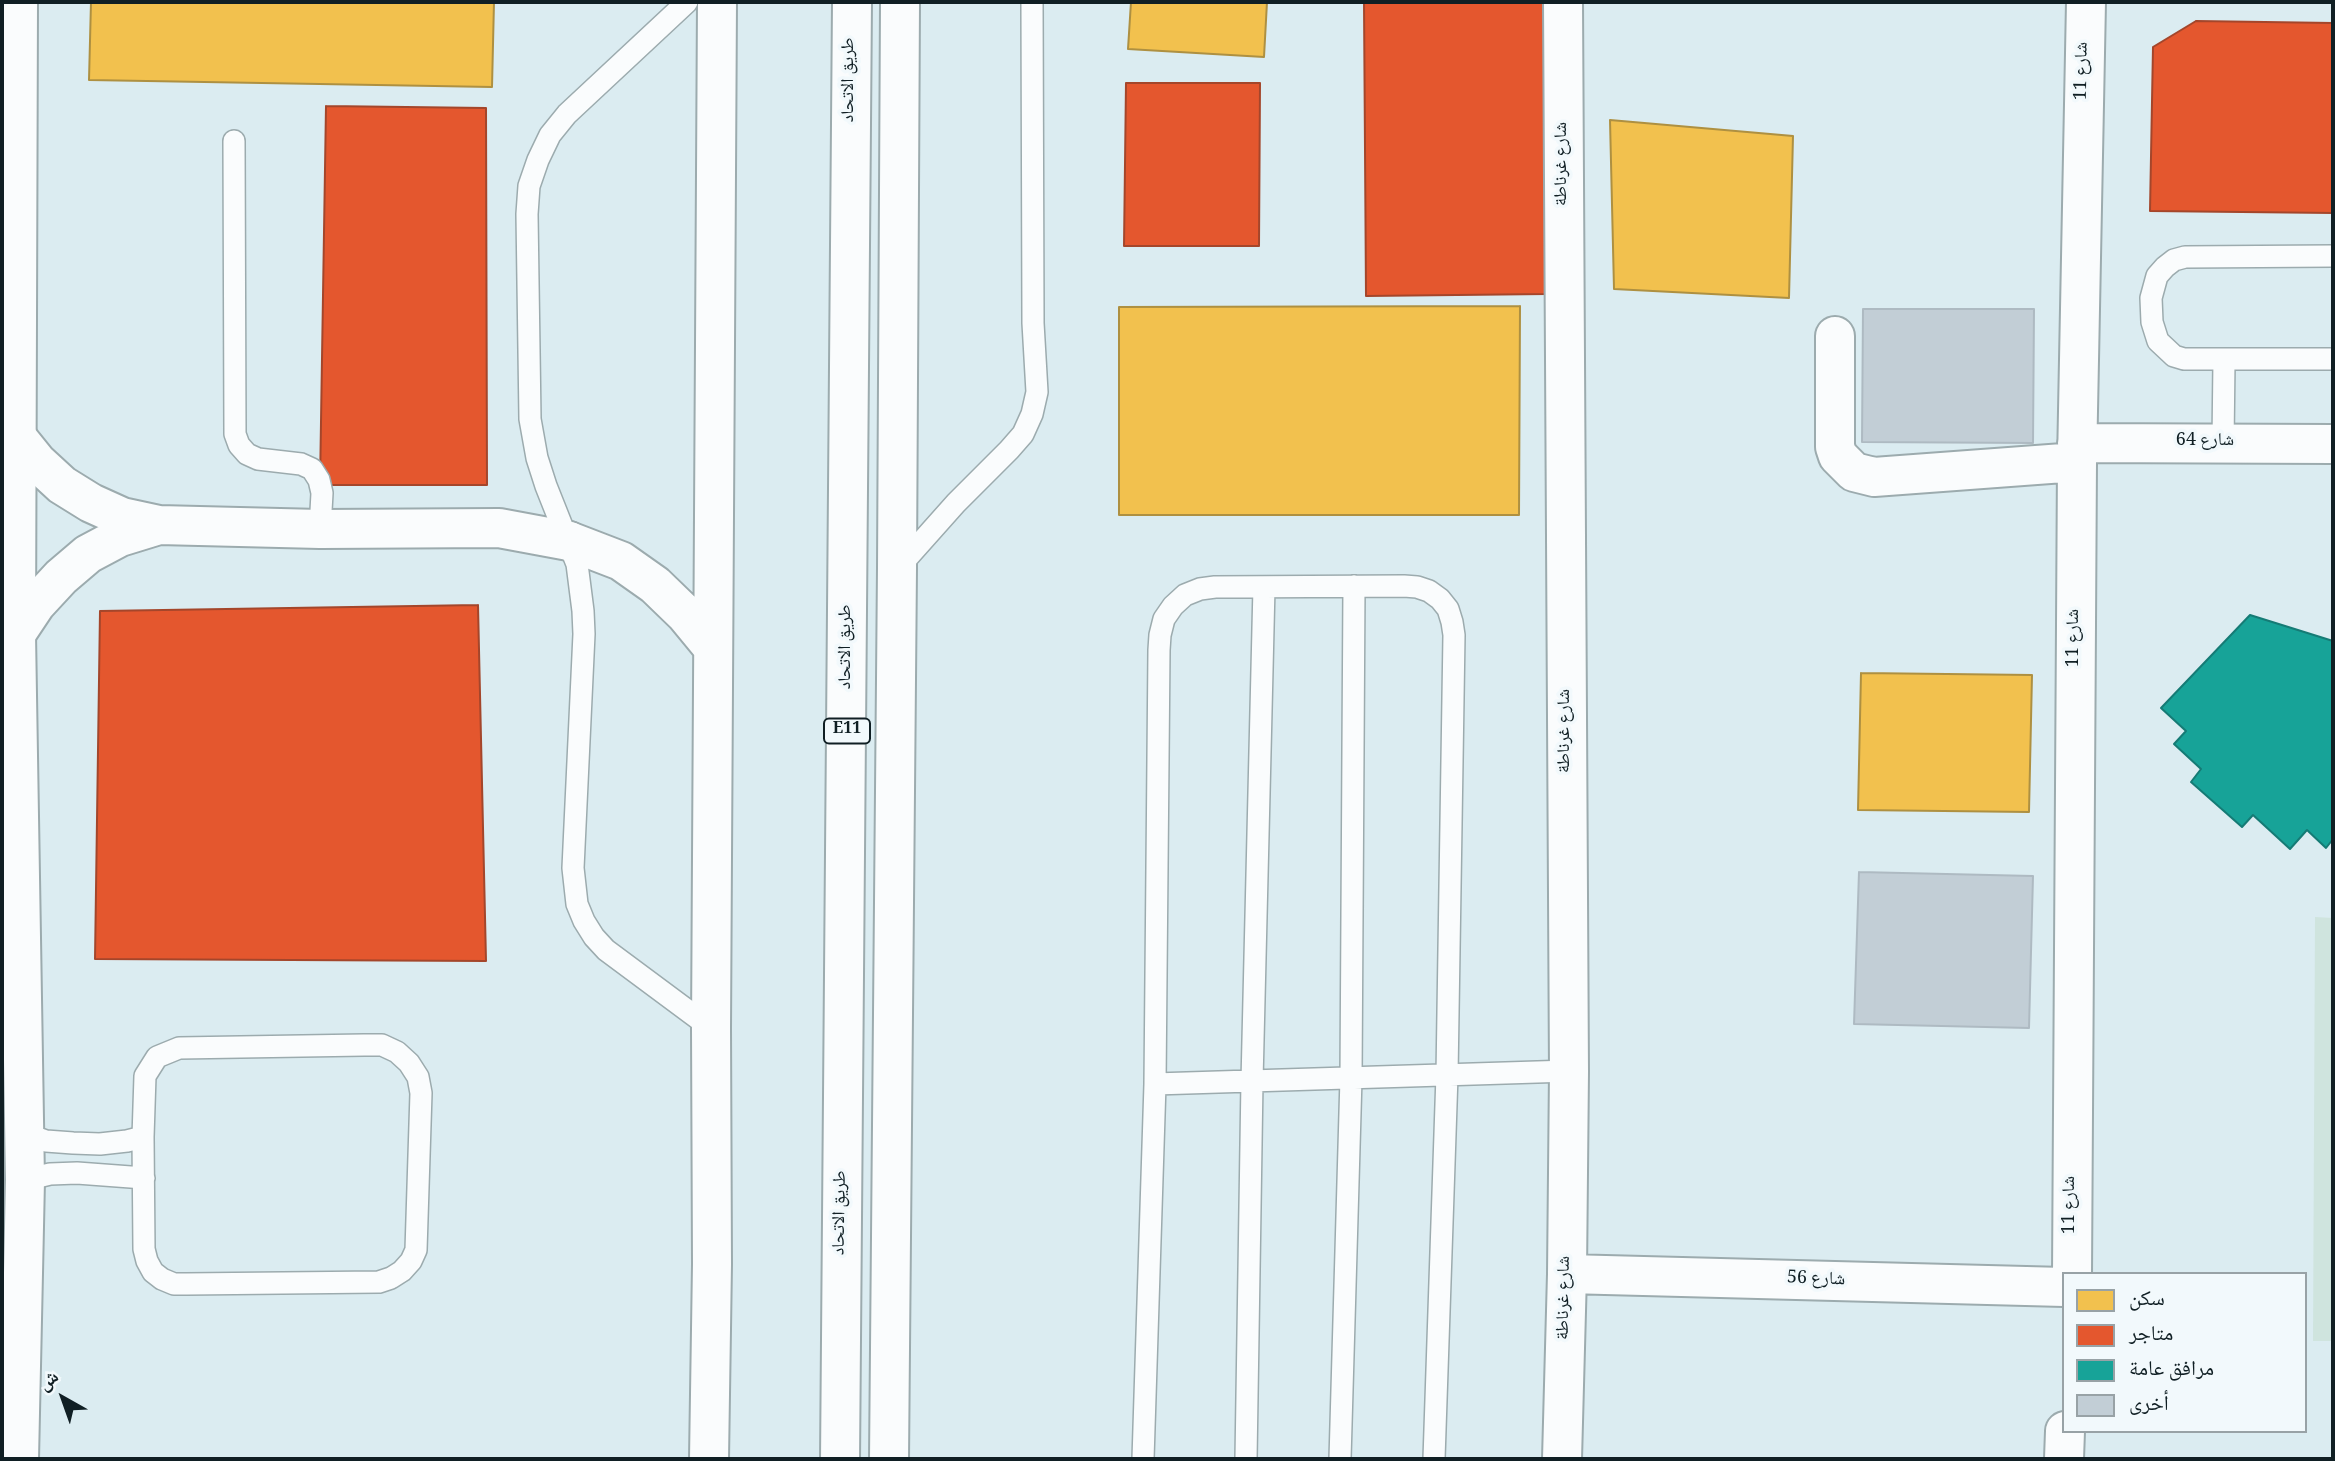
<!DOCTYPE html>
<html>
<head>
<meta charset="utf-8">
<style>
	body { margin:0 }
	#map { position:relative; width:2335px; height:1461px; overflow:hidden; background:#dbecf1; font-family:Georgia,"Noto Naskh Arabic",serif }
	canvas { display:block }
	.frame { position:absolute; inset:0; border:4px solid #101f24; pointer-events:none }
	.legend { position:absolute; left:2062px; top:1272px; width:245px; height:161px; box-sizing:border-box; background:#f2f9fc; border:2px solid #98a2a6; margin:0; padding:9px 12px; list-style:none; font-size:21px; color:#101f24 }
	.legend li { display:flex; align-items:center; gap:14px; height:35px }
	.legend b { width:35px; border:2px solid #98a2a6 }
	.north { position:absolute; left:28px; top:1363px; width:70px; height:70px; -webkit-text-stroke:5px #f2f9fc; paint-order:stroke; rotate:320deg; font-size:19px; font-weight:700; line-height:28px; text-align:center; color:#101f24 }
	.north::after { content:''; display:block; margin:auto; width:24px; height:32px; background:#101f24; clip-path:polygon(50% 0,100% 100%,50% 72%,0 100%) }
</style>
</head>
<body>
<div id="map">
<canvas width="2335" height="1461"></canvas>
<div class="frame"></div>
<ul class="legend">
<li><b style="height:19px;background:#f2c14e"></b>سكن</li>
<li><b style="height:19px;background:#e4572e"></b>متاجر</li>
<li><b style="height:19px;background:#17a398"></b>مرافق عامة</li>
<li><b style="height:19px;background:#c2ced6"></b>أخرى</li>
</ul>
<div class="north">ش</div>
</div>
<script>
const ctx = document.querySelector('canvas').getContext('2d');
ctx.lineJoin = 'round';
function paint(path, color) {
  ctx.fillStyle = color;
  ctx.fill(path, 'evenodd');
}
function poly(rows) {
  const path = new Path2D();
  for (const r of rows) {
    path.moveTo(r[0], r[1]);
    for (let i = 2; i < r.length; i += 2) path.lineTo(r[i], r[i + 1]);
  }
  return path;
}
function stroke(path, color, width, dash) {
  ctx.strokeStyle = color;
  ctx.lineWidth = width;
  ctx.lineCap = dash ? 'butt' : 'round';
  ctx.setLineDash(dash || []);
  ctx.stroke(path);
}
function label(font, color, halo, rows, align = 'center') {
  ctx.font = font + ' Georgia,"Noto Naskh Arabic",serif';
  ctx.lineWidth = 7;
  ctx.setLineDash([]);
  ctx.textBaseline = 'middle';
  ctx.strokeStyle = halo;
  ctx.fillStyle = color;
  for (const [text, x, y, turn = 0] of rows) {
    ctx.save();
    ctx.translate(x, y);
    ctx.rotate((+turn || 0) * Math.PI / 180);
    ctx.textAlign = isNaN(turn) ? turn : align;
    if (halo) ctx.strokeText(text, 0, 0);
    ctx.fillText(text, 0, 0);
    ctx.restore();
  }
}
const green = poly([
	[2315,917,2333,918,2333,1341,2313,1341]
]);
const homes = poly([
	[91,2,494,2,492,87,89,80,91,2],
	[1131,2,1267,2,1264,57,1128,49,1131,2],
	[1610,120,1793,136,1789,298,1614,289,1610,120],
	[1520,306,1519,515,1119,515,1119,307,1520,306],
	[1861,673,2032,675,2029,812,1858,810,1861,673]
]);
const shops = poly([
	[1364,2,1544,2,1547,294,1366,296,1364,2],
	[2196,21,2333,23,2333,213,2150,211,2153,47,2196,21],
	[1126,83,1260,83,1259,246,1124,246,1126,83],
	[326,106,486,108,487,485,320,485,326,106],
	[478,605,486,961,95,959,100,611,478,605]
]);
const public = poly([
	[2250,615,2333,641,2333,839,2326,848,2307,830,2290,849,2253,815,2242,827,2191,782,2201,769,2174,744,2186,731,2161,708,2250,615]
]);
const building = poly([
	[1863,309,2034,309,2033,443,1862,442,1863,309],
	[1859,872,2033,876,2029,1028,1854,1024,1859,872]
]);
const service = poly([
	[687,2,567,114,550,135,538,160,529,186,527,214,530,419,537,458,546,486,577,564,583,611,584,634,573,868,577,904,584,921,594,937,606,950,711,1028],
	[234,141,235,434,239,445,247,454,258,459,301,464,312,469,319,480,322,493,320,529],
	[2333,256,2185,257,2174,260,2165,267,2157,276,2151,298,2152,322,2158,341,2174,356,2184,359,2333,359],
	[2223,443,2224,361],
	[899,567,956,503,1009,450,1023,434,1032,414,1037,392,1033,323,1032,2],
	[364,1045,382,1045,397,1052,409,1063,418,1077,421,1093,416,1250,411,1261,402,1271,391,1278,379,1282,186,1284,174,1284,162,1279,153,1272,147,1261,144,1249,143,1137,145,1076,157,1057,179,1048,364,1045],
	[1155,1084,1569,1071],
	[24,1133,46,1141,73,1143,100,1144,127,1141,143,1137],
	[25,1180,50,1174,77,1173,144,1178],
	[1143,1459,1155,1084,1159,650,1160,635,1164,619,1173,606,1185,595,1200,589,1215,587,1404,586,1417,587,1429,591,1440,599,1448,609,1452,622,1454,635,1447,1075,1434,1459],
	[1246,1459,1252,1081,1264,587],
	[1340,1459,1351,1078,1354,586]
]);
const minor = poly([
	[1835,336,1835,447,1838,456,1854,472,1874,477,2077,462],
	[16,436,37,462,62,485,91,503,122,517,159,525,320,529,499,528,569,541],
	[2077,443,2333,444],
	[16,634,36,604,61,577,88,554,120,537,159,525],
	[1567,1274,2064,1287],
	[2072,1274,2077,462,2086,2],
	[1562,1459,1567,1274,1569,1071,1563,2],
	[2064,1459,2065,1431]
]);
const secondary = poly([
	[18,2,16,634,25,1180,19,1459]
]);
const primary = poly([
	[889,1459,897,568,900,2]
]);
const motorway = poly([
	[569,541,621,561,655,585,685,614,713,648],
	[709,1459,712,1264,711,1028,717,2],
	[840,1459,852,2]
]);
const shields = [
	[847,731,46]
];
const shieldNames = [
	["E11",847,731]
];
const streetNames = [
	["شارع 11",2084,71,-89],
	["طريق الاتحاد",851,80,-90],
	["شارع غرناطة",1564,164,-90],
	["شارع 64",2205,443],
	["شارع 11",2076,638,-90],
	["طريق الاتحاد",848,647,-90],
	["شارع غرناطة",1567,731,-90],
	["شارع 11",2072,1205,-90],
	["طريق الاتحاد",842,1213,-89],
	["شارع 56",1816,1281,2],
	["شارع غرناطة",1566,1298,-89]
];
paint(green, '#cfe4de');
paint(homes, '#f2c14e');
stroke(homes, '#ae9041', 2);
paint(shops, '#e4572e');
stroke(shops, '#a4462b', 2);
paint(public, '#17a398');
stroke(public, '#157b75', 2);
paint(building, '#c2ced6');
stroke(building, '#aebac2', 2);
stroke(service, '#9cabae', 24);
stroke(minor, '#9cabae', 42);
stroke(secondary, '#9cabae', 42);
stroke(primary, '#9cabae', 42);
stroke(motorway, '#9cabae', 42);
stroke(service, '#fafcfd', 21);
stroke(minor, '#fafcfd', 38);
stroke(secondary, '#fafcfd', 38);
stroke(primary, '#fafcfd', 38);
stroke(motorway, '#fafcfd', 38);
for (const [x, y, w] of shields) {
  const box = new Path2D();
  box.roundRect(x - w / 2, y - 12.5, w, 25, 5);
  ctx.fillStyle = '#f2f9fc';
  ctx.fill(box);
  stroke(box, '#101f24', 2);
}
label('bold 16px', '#101f24', null, shieldNames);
label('18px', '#101f24', '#f2f9fc', streetNames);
</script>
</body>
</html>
